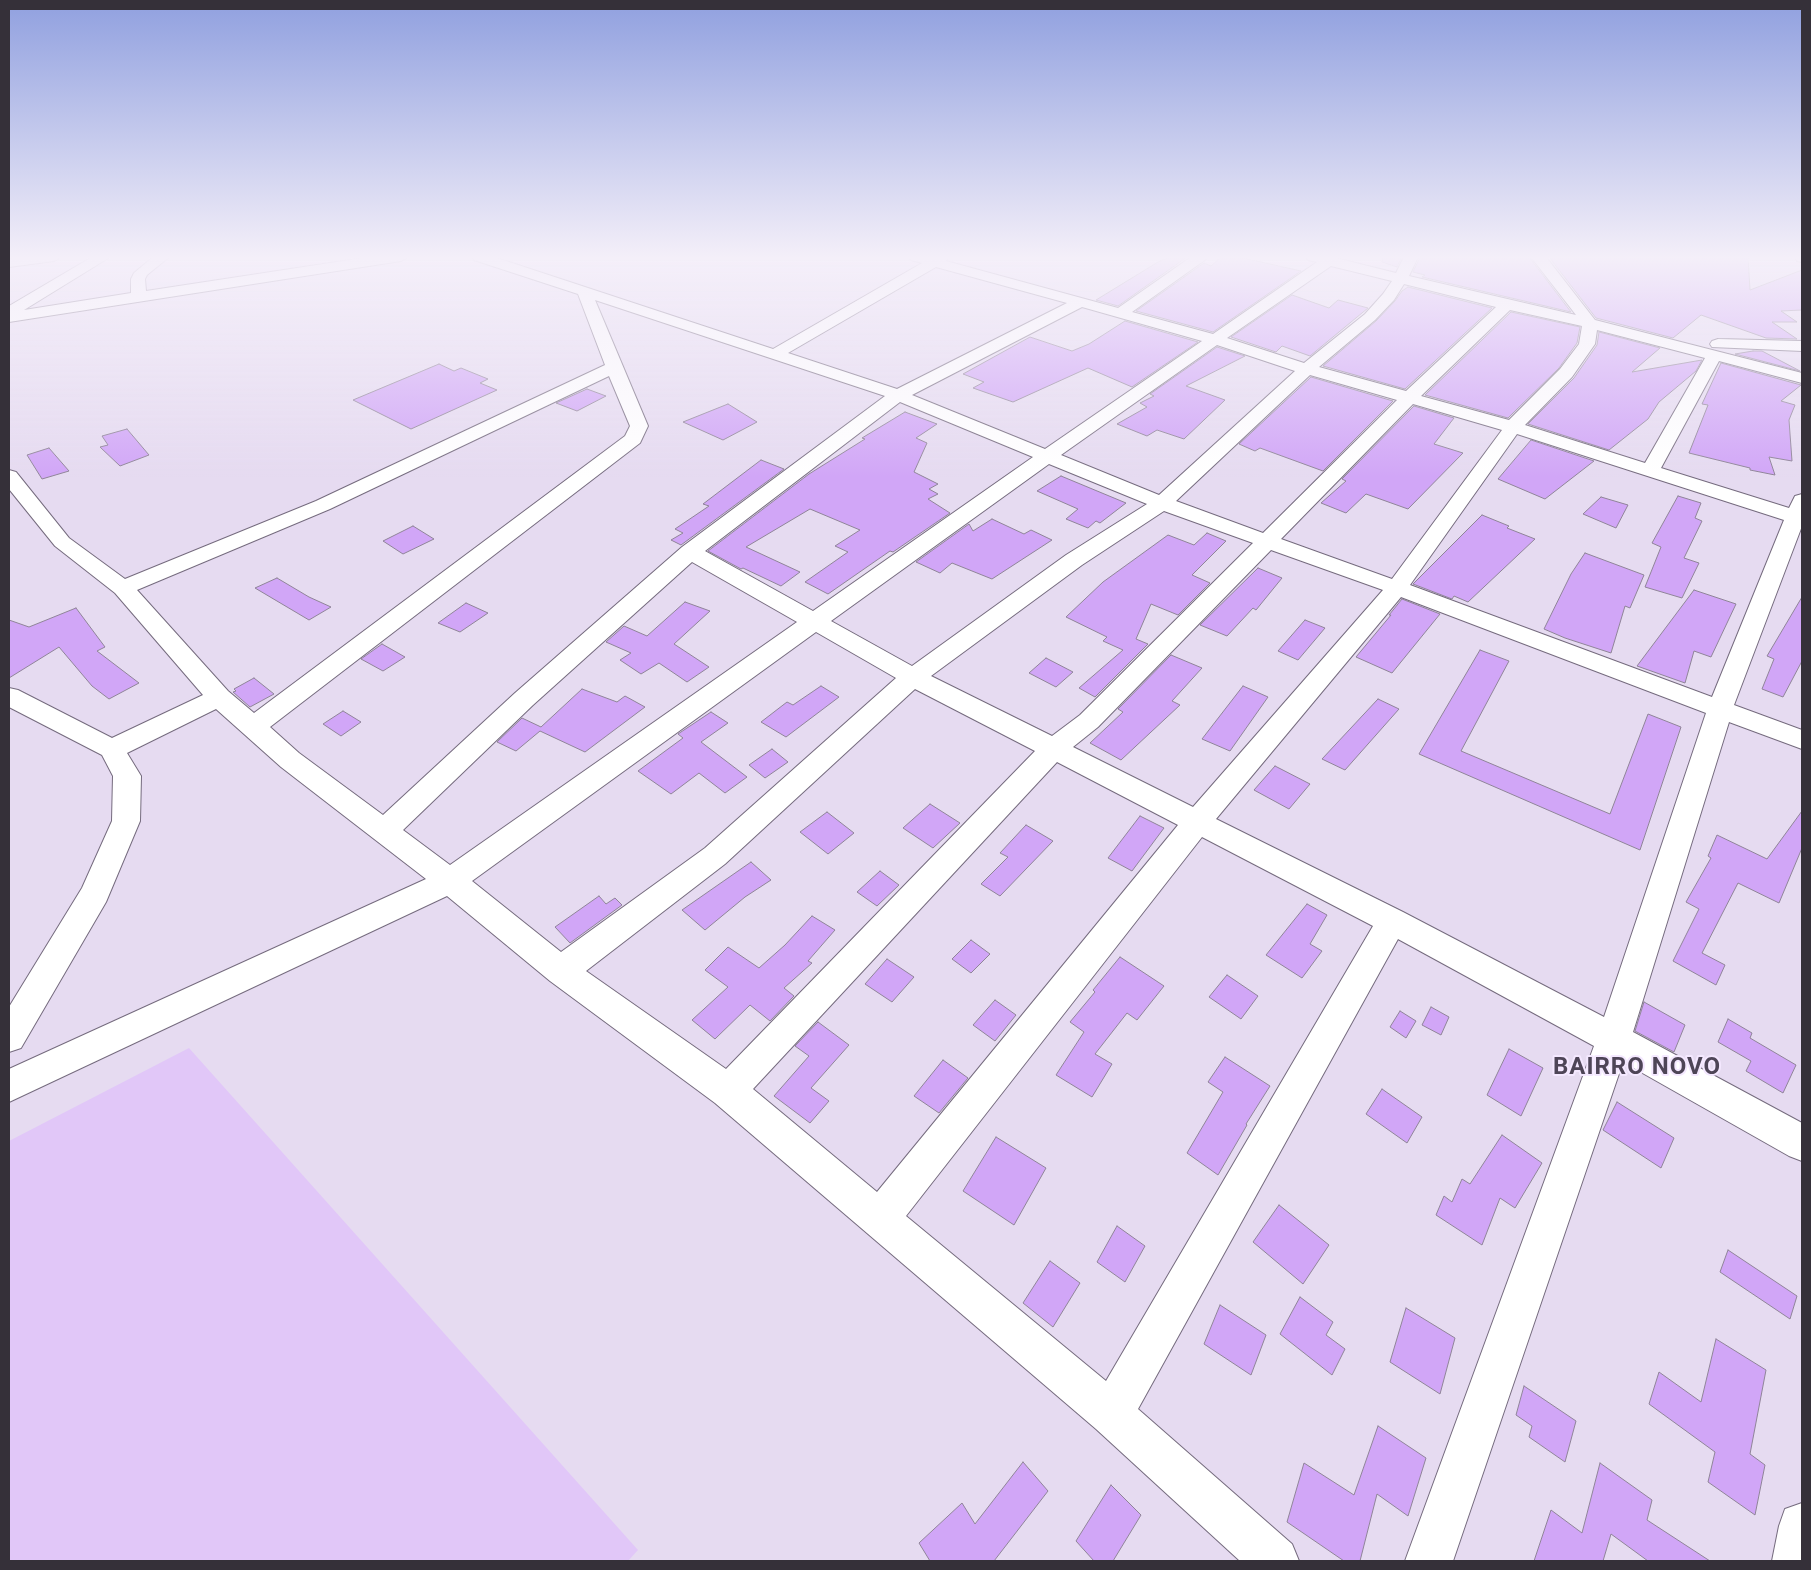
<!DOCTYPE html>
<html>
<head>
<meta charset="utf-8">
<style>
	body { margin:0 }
	#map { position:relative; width:1811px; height:1570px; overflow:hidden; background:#e6dbf1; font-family:Roboto,sans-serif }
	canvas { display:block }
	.frame { position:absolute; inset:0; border:10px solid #353039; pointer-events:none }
</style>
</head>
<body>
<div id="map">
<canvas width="1811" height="1570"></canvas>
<div class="frame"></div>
</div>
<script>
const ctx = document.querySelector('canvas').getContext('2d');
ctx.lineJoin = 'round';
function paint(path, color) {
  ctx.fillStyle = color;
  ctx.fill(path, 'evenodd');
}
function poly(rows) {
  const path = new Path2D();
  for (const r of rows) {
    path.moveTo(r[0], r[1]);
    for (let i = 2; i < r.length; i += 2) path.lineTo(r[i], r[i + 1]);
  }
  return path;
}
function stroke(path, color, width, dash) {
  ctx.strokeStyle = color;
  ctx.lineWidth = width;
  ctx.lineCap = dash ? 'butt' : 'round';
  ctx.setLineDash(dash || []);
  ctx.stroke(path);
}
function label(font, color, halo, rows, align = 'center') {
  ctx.font = font + ' Roboto,sans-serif';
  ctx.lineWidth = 4;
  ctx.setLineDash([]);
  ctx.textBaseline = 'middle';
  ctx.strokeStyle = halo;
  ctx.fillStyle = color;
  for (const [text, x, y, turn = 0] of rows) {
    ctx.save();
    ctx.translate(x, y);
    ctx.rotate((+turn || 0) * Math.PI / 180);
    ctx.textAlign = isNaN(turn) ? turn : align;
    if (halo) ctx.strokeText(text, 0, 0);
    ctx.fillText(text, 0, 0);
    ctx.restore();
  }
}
const green = poly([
	[189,1048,638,1550,628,1561,9,1561,9,1141]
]);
const building = poly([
	[1170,257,1187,257,1118,306,1096,300,1158,262,1170,257],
	[1221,257,1239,257,1301,271,1213,332,1136,311,1204,263,1211,266,1221,257],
	[1383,257,1402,257,1397,267,1382,262,1383,257],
	[1420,257,1529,257,1571,312,1422,277,1425,275,1413,272,1420,257],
	[1549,257,1748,257,1750,290,1802,270,1802,310,1781,311,1797,322,1772,322,1797,339,1766,338,1701,315,1673,338,1596,318,1549,257],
	[1408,287,1492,308,1405,389,1323,366,1376,321,1395,301,1402,291,1408,287],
	[1292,295,1329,308,1338,300,1368,308,1310,356,1282,346,1276,352,1231,337,1292,295],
	[1511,312,1580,327,1577,343,1559,368,1508,418,1425,395,1511,312],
	[1125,321,1198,342,1132,387,1088,368,1013,402,973,388,984,382,963,374,1030,337,1072,351,1089,344,1125,321],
	[1599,332,1660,348,1632,372,1702,360,1696,371,1659,402,1648,419,1609,450,1528,424,1574,378,1597,345,1599,332],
	[1217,347,1245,356,1186,386,1225,400,1184,439,1157,430,1147,436,1117,424,1147,407,1140,403,1154,396,1150,394,1217,347],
	[1753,351,1762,351,1800,371,1735,354,1753,351],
	[1721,363,1801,385,1781,401,1795,405,1789,420,1792,461,1769,457,1775,475,1750,470,1750,468,1689,453,1708,405,1702,404,1721,363],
	[439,364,454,371,461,368,488,379,480,383,497,390,411,429,353,400,439,364],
	[1311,377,1393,401,1323,471,1260,448,1255,451,1239,444,1311,377],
	[587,389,606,396,577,411,556,403,587,389],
	[728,404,757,422,723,440,683,422,728,404],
	[1414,406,1454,418,1434,444,1463,453,1408,509,1366,494,1346,513,1321,503,1346,481,1342,479,1414,406],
	[905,412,937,424,916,438,927,443,914,472,938,484,929,489,938,494,928,499,950,513,893,552,890,551,828,594,805,582,848,552,835,546,860,530,810,509,746,547,800,572,781,586,743,568,741,569,708,551,809,474,865,439,862,438,905,412],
	[127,429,149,455,120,466,100,447,108,445,102,436,127,429],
	[1531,440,1594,461,1545,499,1498,479,1531,440],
	[49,448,69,471,42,479,27,455,49,448],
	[761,460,784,469,681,545,671,540,683,533,675,529,709,506,703,504,761,460],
	[1061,476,1126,503,1100,523,1096,521,1088,528,1066,519,1078,509,1037,491,1061,476],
	[1678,496,1701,503,1695,518,1702,521,1684,558,1699,563,1682,598,1645,587,1661,547,1652,543,1678,496],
	[1601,497,1628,505,1616,528,1583,514,1601,497],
	[1482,515,1509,526,1507,528,1535,539,1468,602,1454,596,1452,599,1413,584,1482,515],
	[992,519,1024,534,1031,530,1052,540,992,579,952,563,940,573,916,562,969,524,973,531,992,519],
	[413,526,434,539,403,554,383,541,413,526],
	[1207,533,1226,541,1192,575,1210,583,1178,615,1151,604,1136,639,1148,644,1095,697,1079,688,1123,650,1103,641,1107,637,1066,617,1103,582,1168,535,1194,545,1207,533],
	[1585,553,1644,575,1630,608,1625,606,1611,653,1565,638,1544,629,1571,574,1585,553],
	[1258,568,1282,578,1256,610,1253,608,1227,636,1200,625,1258,568],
	[277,578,309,597,331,607,309,620,255,588,277,578],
	[1694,590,1736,604,1711,657,1694,651,1685,683,1637,666,1694,590],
	[1802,597,1802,661,1783,697,1762,689,1774,659,1767,656,1802,597],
	[1402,599,1440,614,1392,673,1356,657,1391,615,1389,615,1402,599],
	[685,602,710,611,674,644,709,667,687,682,659,663,641,674,620,660,631,653,606,642,624,626,647,636,685,602],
	[466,603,488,613,460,632,438,623,466,603],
	[76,608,105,647,97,651,139,683,109,699,92,686,59,647,9,678,9,620,29,627,76,608],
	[1305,620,1325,628,1298,660,1278,651,1305,620],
	[382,644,405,657,383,671,361,659,382,644],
	[1480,650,1509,661,1461,751,1610,814,1648,714,1681,727,1640,850,1419,754,1480,650],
	[1171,655,1202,668,1172,701,1180,705,1121,760,1090,743,1123,712,1118,709,1171,655],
	[1046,658,1073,672,1056,687,1029,673,1046,658],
	[254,678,274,694,250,707,233,692,236,691,234,689,254,678],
	[821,686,839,697,786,737,761,722,787,702,793,705,821,686],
	[1243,686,1268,697,1230,751,1202,739,1243,686],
	[582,689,617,702,625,696,645,707,585,752,540,731,516,751,497,742,522,718,541,727,582,689],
	[1378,699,1399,709,1345,770,1322,759,1378,699],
	[343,711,361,722,341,736,323,724,343,711],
	[711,712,728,723,701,742,747,777,725,793,699,773,671,794,638,771,683,738,678,734,711,712],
	[772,749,788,762,765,778,749,765,772,749],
	[1275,766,1310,784,1289,809,1254,790,1275,766],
	[930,804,960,823,933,848,903,828,930,804],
	[1802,811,1802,848,1779,903,1738,883,1702,953,1725,965,1716,985,1673,961,1699,909,1686,902,1711,858,1708,856,1717,835,1767,859,1802,811],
	[827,812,854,833,828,854,800,832,827,812],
	[1140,816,1164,828,1132,871,1108,858,1140,816],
	[1026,825,1053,841,1000,896,981,884,1008,857,1000,853,1026,825],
	[751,862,771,880,745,897,705,930,682,910,751,862],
	[880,871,899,885,877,906,857,892,880,871],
	[599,896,606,904,615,898,622,905,570,943,555,927,599,896],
	[1307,904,1327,915,1310,944,1322,951,1302,978,1266,955,1307,904],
	[812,916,835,930,808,961,812,963,784,988,794,996,770,1021,750,1005,715,1039,692,1020,728,987,705,970,728,947,759,968,785,945,812,916],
	[971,940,990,954,971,973,952,959,971,940],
	[1120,957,1164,986,1137,1020,1127,1013,1095,1054,1112,1064,1092,1097,1056,1075,1084,1032,1070,1022,1095,992,1093,990,1120,957],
	[887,959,914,977,892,1002,865,984,887,959],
	[1227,975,1258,996,1241,1019,1209,997,1227,975],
	[995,1000,1016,1015,995,1041,973,1025,995,1000],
	[1644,1002,1685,1025,1674,1052,1635,1031,1644,1002],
	[1431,1007,1449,1017,1441,1035,1422,1025,1431,1007],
	[1400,1011,1416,1021,1406,1038,1390,1027,1400,1011],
	[1728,1019,1752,1033,1750,1038,1796,1065,1783,1093,1746,1071,1751,1061,1718,1042,1728,1019],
	[818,1022,849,1045,811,1088,829,1101,810,1123,774,1096,809,1056,795,1046,818,1022],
	[1509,1049,1543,1068,1521,1116,1487,1095,1509,1049],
	[1225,1057,1270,1086,1246,1124,1247,1125,1218,1175,1187,1153,1223,1092,1208,1082,1225,1057],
	[943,1060,968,1078,939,1113,914,1096,943,1060],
	[1382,1089,1422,1117,1407,1143,1366,1114,1382,1089],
	[1617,1102,1674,1138,1661,1168,1603,1130,1617,1102],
	[1502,1135,1542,1163,1515,1208,1500,1198,1482,1245,1436,1215,1444,1196,1452,1202,1462,1179,1470,1184,1502,1135],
	[996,1137,1046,1168,1014,1225,963,1191,996,1137],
	[1279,1205,1329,1245,1303,1284,1253,1242,1279,1205],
	[1117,1226,1145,1246,1125,1282,1097,1262,1117,1226],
	[1728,1250,1797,1296,1790,1319,1720,1272,1728,1250],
	[1050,1261,1080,1283,1053,1327,1023,1303,1050,1261],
	[1300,1297,1333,1322,1326,1335,1345,1349,1332,1375,1280,1334,1300,1297],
	[1220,1305,1266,1335,1251,1375,1204,1344,1220,1305],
	[1406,1308,1455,1338,1440,1394,1390,1362,1406,1308],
	[1716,1339,1766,1370,1750,1454,1765,1465,1755,1515,1708,1482,1715,1452,1649,1404,1659,1372,1701,1402,1716,1339],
	[1524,1386,1576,1421,1565,1462,1529,1437,1532,1426,1516,1415,1524,1386],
	[1378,1426,1426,1458,1408,1516,1377,1494,1360,1561,1344,1561,1287,1522,1304,1463,1354,1495,1378,1426],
	[1023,1462,1048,1491,994,1561,930,1561,919,1543,962,1503,975,1524,1023,1462],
	[1600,1463,1652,1500,1647,1520,1710,1561,1648,1561,1611,1534,1603,1561,1534,1561,1551,1510,1582,1533,1600,1463],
	[1111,1485,1141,1515,1113,1561,1094,1561,1076,1541,1111,1485]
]);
const minor = poly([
	[19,257,61,257,54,261,9,267,9,259,19,257],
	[92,257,110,257,24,310,131,293,131,279,134,273,153,257,169,257,147,275,145,279,146,291,369,257,408,257,401,261,9,322,9,306,92,257],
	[472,257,494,257,773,349,922,263,911,260,909,257,948,257,946,261,1118,308,1191,257,1209,257,1132,312,1213,334,1317,262,1308,260,1306,257,1332,257,1396,273,1404,257,1418,257,1409,276,1576,315,1531,257,1546,257,1595,320,1802,373,1802,383,1719,361,1661,468,1789,508,1795,496,1802,494,1802,526,1734,705,1802,730,1802,749,1729,722,1633,1032,1802,1123,1802,1161,1789,1156,1623,1062,1453,1561,1405,1561,1594,1046,1398,939,1138,1409,1292,1544,1299,1561,1240,1561,1096,1429,715,1103,550,981,447,896,9,1102,9,1069,426,879,281,767,216,709,127,753,141,776,140,821,106,902,21,1048,9,1052,9,1007,82,888,112,821,113,776,102,755,9,707,9,688,18,690,112,738,203,695,115,593,55,546,9,489,9,470,16,472,69,538,125,579,316,501,605,365,578,294,474,260,472,257],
	[1331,266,1392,281,1383,294,1365,314,1304,363,1227,338,1331,266],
	[936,267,1067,303,897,389,788,353,936,267],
	[1404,284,1496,307,1406,391,1319,367,1375,320,1394,300,1404,284],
	[595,300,885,396,682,547,515,693,383,815,299,753,270,727,640,443,648,426,595,300],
	[1082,307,1202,341,1045,449,912,395,1082,307],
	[1510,310,1582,326,1579,344,1560,369,1509,420,1421,396,1510,310],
	[1597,330,1705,358,1645,463,1525,425,1572,377,1595,344,1597,330],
	[1217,345,1295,371,1159,495,1061,455,1217,345],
	[1310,375,1397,400,1263,533,1176,501,1310,375],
	[609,376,630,426,625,436,254,713,228,691,137,590,330,509,609,376],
	[900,402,1033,457,813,611,705,551,900,402],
	[1413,404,1502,430,1392,579,1281,539,1413,404],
	[1517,434,1784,520,1712,697,1410,585,1517,434],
	[1049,464,1147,504,1066,555,912,666,831,621,1049,464],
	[1164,511,1253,543,1080,715,1052,736,931,676,1082,565,1164,511],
	[1271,550,1383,590,1193,807,1073,747,1098,727,1271,550],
	[692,562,797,622,450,865,403,830,533,705,692,562],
	[1401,597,1706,713,1604,1017,1403,912,1216,819,1401,597],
	[816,632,896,678,705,848,561,952,472,881,816,632],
	[915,689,1035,751,726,1069,586,971,725,864,915,689],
	[1057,762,1178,825,877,1192,753,1089,1057,762],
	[1202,837,1373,926,1106,1381,906,1216,1202,837],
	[1795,257,1802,257,1802,262,1797,261,1795,257],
	[1718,339,1802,341,1802,351,1712,347,1710,344,1712,341,1718,339],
	[1802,1503,1802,1561,1772,1561,1779,1526,1785,1509,1802,1503]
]);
const nearDistrictnames = [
	["BAIRRO NOVO",1637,1068]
];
paint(green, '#e1c7f8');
paint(building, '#d1a6f7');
stroke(building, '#8f8498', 1);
stroke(minor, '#756b7e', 2);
paint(minor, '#fff');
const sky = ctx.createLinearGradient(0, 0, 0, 477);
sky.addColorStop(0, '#90a0df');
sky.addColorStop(0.54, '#f4eff9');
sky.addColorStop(1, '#f4eff900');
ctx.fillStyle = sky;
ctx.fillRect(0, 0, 1811, 477);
ctx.letterSpacing = '1px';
label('bold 24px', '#4e4557', '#f4e8ff', nearDistrictnames);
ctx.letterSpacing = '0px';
</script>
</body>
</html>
